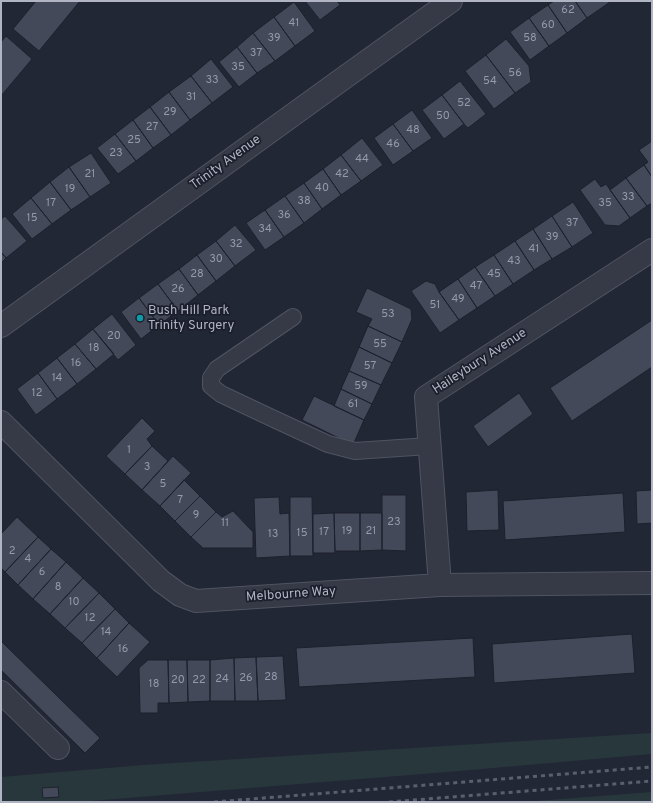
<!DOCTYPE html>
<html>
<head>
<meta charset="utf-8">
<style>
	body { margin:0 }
	#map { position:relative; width:653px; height:803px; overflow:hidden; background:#222735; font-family:Overpass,sans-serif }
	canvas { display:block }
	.frame { position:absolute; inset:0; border:2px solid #b0b4c3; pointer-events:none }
</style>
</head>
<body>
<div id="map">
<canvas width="653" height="803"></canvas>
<div class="frame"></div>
</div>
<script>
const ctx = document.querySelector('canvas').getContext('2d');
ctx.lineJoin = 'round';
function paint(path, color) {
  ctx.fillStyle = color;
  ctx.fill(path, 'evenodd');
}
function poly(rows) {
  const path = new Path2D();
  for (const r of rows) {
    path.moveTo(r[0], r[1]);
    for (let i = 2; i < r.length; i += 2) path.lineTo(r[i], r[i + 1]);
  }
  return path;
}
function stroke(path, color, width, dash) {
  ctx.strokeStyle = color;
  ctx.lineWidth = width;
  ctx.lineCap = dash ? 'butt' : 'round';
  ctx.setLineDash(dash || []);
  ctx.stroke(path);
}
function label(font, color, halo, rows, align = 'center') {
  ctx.font = font + ' Overpass,sans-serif';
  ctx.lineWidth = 3.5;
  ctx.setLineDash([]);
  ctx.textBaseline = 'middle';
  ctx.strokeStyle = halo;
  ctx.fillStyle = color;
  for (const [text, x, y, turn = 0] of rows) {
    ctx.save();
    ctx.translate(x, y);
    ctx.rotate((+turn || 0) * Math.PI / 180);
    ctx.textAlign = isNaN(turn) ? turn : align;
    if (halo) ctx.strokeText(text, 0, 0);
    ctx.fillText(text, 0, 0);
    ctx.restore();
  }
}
const green = poly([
	[652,733,652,754,459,771,78,802,1,802,1,777,143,765],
	[652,792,652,802,522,802]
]);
const building = poly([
	[36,1,80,1,39,51,13,29,36,1],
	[305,1,337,1,340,5,320,20,305,1],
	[554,1,575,1,587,18,567,33,548,5,554,1],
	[575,1,609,1,610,2,587,18,575,1],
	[294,2,315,31,295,46,274,17,294,2],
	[548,5,567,33,549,46,529,18,548,5],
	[274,17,295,46,275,61,253,33,274,17],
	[529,18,549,46,530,60,510,32,529,18],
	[253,33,275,61,257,73,237,47,253,33],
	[6,36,32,59,1,96,1,42,6,36],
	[506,39,529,66,531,82,515,93,486,55,506,39],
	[237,47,257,73,239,87,219,62,237,47],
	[486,55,515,93,494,109,465,71,486,55],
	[211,59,233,87,212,103,191,76,211,59],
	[191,76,212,103,190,120,169,92,191,76],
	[460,81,486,114,468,128,464,124,442,95,460,81],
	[169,92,190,120,171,135,150,107,169,92],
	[442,95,464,124,444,139,422,110,442,95],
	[150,107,171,135,153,148,133,120,150,107],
	[412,110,432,138,413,151,393,124,412,110],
	[133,120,153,148,136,161,115,134,133,120],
	[393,124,413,151,393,165,374,138,393,124],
	[115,134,136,161,118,174,97,148,115,134],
	[362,138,383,165,361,181,341,155,362,138],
	[652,141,652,177,644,165,648,162,639,150,652,141],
	[91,153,111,183,90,197,69,167,91,153],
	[341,155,361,181,341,195,323,169,341,155],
	[644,165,652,177,652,203,647,206,626,178,644,165],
	[69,167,90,197,71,210,50,182,69,167],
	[323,169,341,195,322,209,304,183,323,169],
	[626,178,647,206,630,218,610,190,626,178],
	[595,179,601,187,606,184,630,218,619,226,605,225,580,190,595,179],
	[50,182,71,210,52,224,31,198,50,182],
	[304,183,322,209,304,223,285,196,304,183],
	[285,196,304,223,284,237,265,210,285,196],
	[31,198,52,224,32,239,12,214,31,198],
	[573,202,593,233,572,247,552,216,573,202],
	[265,210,284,237,265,250,246,223,265,210],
	[5,216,27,241,6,258,1,252,1,219,5,216],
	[552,216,572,247,552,259,533,229,552,216],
	[235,225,256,250,235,266,216,241,235,225],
	[533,229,552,259,534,270,515,241,533,229],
	[216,241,235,266,216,281,197,255,216,241],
	[515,241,534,270,513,284,494,255,515,241],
	[1,252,6,258,1,263,1,252],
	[197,255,216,281,198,295,179,269,197,255],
	[494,255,513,284,495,296,475,267,494,255],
	[475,267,495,296,477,308,458,279,475,267],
	[179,269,198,295,178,311,158,284,179,269],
	[458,279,477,308,459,320,439,292,458,279],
	[426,281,435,284,439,292,459,320,440,333,411,291,426,281],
	[158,284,178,311,159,325,139,298,158,284],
	[367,288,411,309,412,319,402,342,368,326,372,319,356,312,367,288],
	[139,298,159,325,141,339,121,312,139,298],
	[112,314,136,345,118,360,93,329,112,314],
	[652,320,652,367,572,421,550,388,652,320],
	[368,326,402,342,392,363,359,347,368,326],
	[93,329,114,354,96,369,75,344,93,329],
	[75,344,96,369,77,384,57,358,75,344],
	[359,347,392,363,381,385,349,371,359,347],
	[57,358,77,384,57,399,38,373,57,358],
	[349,371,381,385,372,404,341,389,349,371],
	[38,373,57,399,36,415,17,389,38,373],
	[341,389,372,404,364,420,334,406,341,389],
	[519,393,533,414,488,447,473,426,519,393],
	[314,396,364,420,353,445,302,420,314,396],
	[142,418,155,431,147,439,152,446,125,474,106,456,142,418],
	[152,446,168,461,142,490,125,474,152,446],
	[173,456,191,473,160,506,142,490,173,456],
	[184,480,200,496,175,521,160,506,184,480],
	[498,490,499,530,467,531,466,492,498,490],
	[652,490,652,523,637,524,636,491,652,490],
	[623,493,625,532,505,540,503,501,623,493],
	[382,495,406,495,406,551,382,550,382,495],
	[200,496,216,512,191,537,175,521,200,496],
	[279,497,280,514,289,513,290,556,256,558,254,498,279,497],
	[290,497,312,497,313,556,290,556,290,497],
	[233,511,253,532,253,548,203,548,191,537,216,512,222,517,233,511],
	[334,513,335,553,313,553,313,514,334,513],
	[334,513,360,513,360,551,335,551,334,513],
	[360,513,382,513,382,550,360,551,360,513],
	[17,517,38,537,5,572,1,568,1,534,17,517],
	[38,537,51,549,18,585,5,572,38,537],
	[51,549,66,562,33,599,18,585,51,549],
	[66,562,83,578,50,614,33,599,66,562],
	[83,578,99,593,65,628,50,614,83,578],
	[99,593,115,609,82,643,65,628,99,593],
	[115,609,129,623,97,658,82,643,115,609],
	[129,623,150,642,117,677,97,658,129,623],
	[632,634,635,673,494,683,492,644,632,634],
	[473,638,475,677,299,687,296,648,473,638],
	[1,641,100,738,85,753,1,670,1,641],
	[283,656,286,700,258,701,256,657,283,656],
	[256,657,258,701,235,701,234,658,256,657],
	[234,658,235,701,210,701,210,660,234,658],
	[148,660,168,660,169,703,158,703,158,713,140,713,139,668,148,660],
	[168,660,187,660,188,702,169,703,168,660],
	[187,660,210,660,210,701,188,702,187,660],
	[58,787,59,797,43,798,42,788,58,787]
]);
const service = poly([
	[293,317,217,369,211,378,211,386,221,394,274,419,328,444,355,451,429,446]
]);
const minor = poly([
	[1,326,341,80,451,1],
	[1,422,161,581,180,595,196,601,440,585,652,583],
	[440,585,426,397,652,250],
	[1,692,58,748]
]);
const rail = poly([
	[214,802,652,767],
	[389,802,652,781]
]);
const markers = [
	[140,318,4,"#0f9aa8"]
];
const numberNames = [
	["62",568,11],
	["41",294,24],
	["60",548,26],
	["39",274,39],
	["58",530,39],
	["37",256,54],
	["35",238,68],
	["56",515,74],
	["33",212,81],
	["54",490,82],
	["31",191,98],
	["52",464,104],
	["29",170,113],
	["50",443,117],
	["27",152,128],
	["48",413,131],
	["25",134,141],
	["46",393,145],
	["23",116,154],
	["44",362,160],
	["21",90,175],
	["42",342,175],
	["40",322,189],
	["19",70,190],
	["33",628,198],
	["38",304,202],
	["17",51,204],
	["35",605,204],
	["36",284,216],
	["15",32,219],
	["37",572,224],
	["34",265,230],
	["39",552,238],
	["32",236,245],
	["41",534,250],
	["30",216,260],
	["43",514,262],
	["28",197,275],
	["45",494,275],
	["47",476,287],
	["26",178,290],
	["49",458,300],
	["51",435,306],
	["53",388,315],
	["20",114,337],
	["55",380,345],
	["18",94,349],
	["16",76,364],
	["57",370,367],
	["14",57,379],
	["59",361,387],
	["12",37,394],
	["61",353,405],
	["1",129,451],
	["3",147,468],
	["5",163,485],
	["7",180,501],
	["9",196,516],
	["23",394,523],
	["11",225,524],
	["19",347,532],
	["21",371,532],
	["17",324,533],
	["15",302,534],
	["13",273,535],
	["2",12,552],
	["4",28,560],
	["6",42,573],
	["8",58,588],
	["10",74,603],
	["12",90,619],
	["14",106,633],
	["16",123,650],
	["28",271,678],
	["26",246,679],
	["24",222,680],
	["20",178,681],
	["22",199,681],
	["18",154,685]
];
const streetNames = [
	["Trinity Avenue",226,163,-36],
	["Haileybury Avenue",480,362,-33],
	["Melbourne Way",291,595,-4]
];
const poiNames = [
	["Bush Hill Park",148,311],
	["Trinity Surgery",148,326]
];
paint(green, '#28373b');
paint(building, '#44495a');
stroke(building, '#1d212d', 1);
stroke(service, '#505461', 18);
stroke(minor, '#505461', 24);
stroke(service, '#363946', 16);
stroke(minor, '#363946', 22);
stroke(rail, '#5a5f6f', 3, [4, 4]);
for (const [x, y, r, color] of markers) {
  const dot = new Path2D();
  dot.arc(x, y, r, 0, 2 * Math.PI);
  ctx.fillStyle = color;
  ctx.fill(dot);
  stroke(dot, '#1b1f2b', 1.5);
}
label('11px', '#9599a9', null, numberNames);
label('13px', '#b0b4c3', '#1b1f2b', streetNames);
label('13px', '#b0b4c3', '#1b1f2b', poiNames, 'left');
</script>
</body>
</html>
